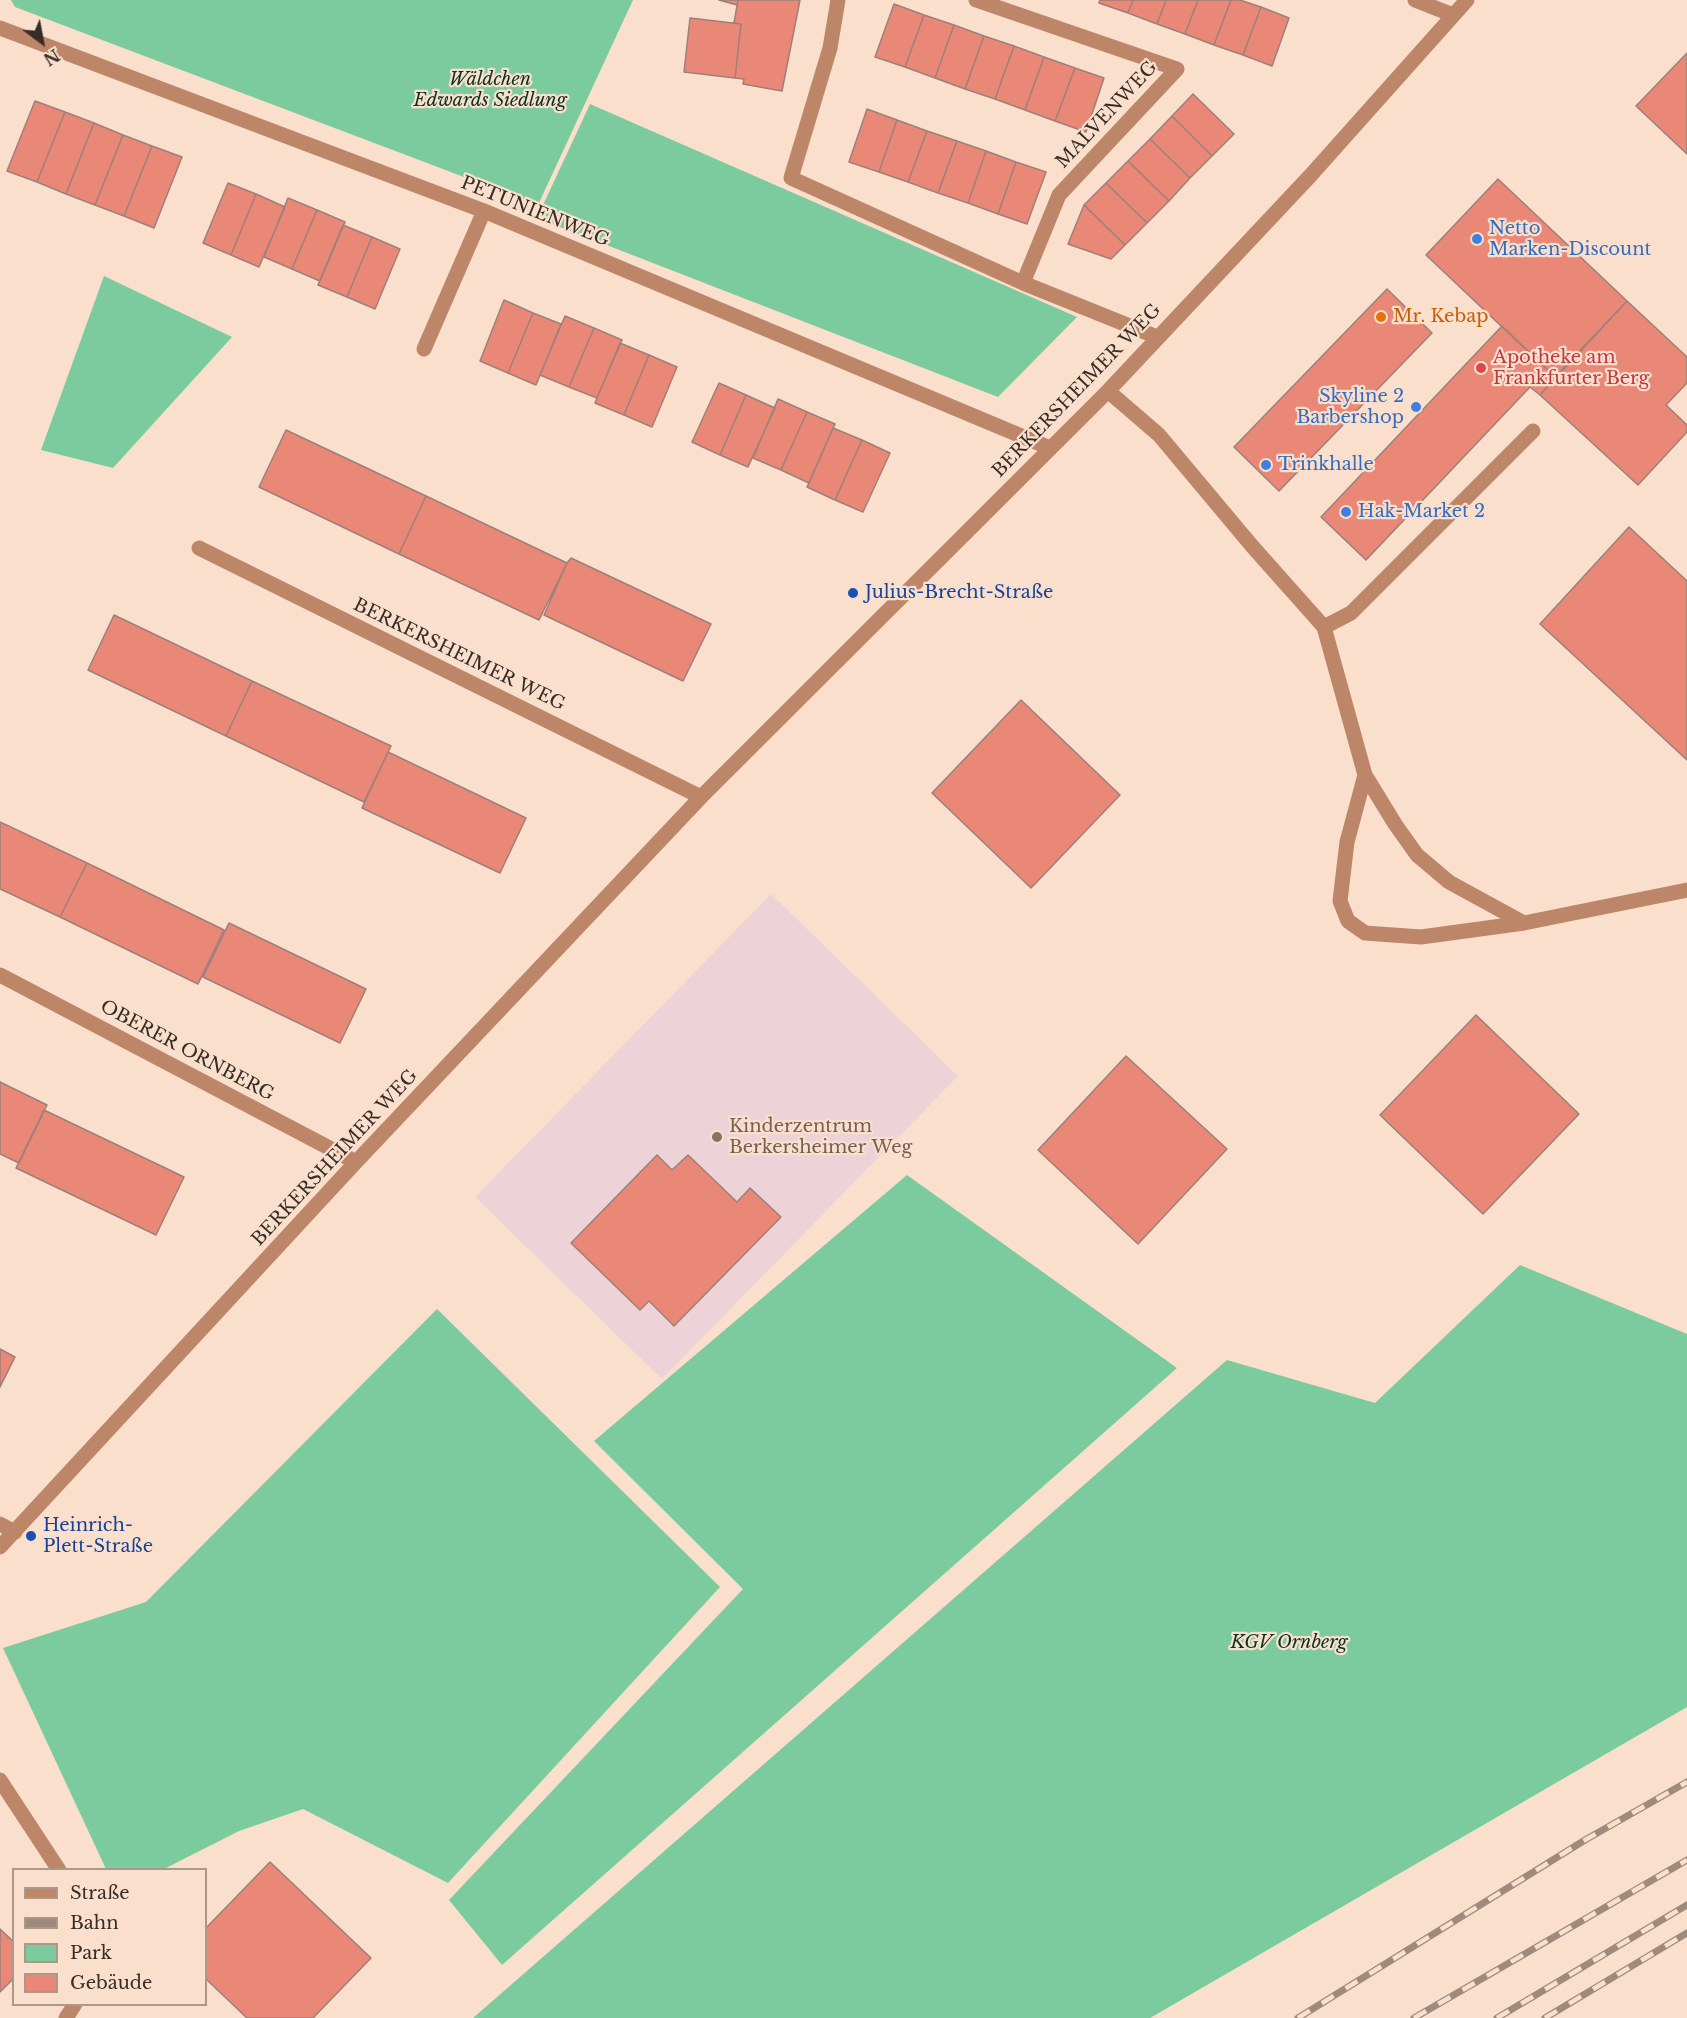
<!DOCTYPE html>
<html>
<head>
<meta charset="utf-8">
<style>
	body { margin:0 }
	#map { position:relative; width:1687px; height:2018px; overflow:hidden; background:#f9dfcc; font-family:"Libre Baskerville",serif }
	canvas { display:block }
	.legend { position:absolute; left:12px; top:1868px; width:195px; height:138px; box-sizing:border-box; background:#f9dfcc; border:2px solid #ab988a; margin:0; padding:8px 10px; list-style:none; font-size:18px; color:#372d26 }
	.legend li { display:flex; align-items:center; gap:12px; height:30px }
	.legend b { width:30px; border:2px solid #ab988a }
	.north { position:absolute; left:12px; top:12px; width:60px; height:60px; -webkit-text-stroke:4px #f9dfcc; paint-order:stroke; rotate:148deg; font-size:16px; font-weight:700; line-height:24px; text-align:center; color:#372d26 }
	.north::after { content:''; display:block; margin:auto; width:21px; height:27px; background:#372d26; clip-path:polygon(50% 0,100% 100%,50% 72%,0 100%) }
</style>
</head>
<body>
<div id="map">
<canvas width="1687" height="2018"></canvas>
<ul class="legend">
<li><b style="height:8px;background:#be8668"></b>Straße</li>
<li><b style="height:8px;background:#9e8b7e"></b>Bahn</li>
<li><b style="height:16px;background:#7ccb9f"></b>Park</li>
<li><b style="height:16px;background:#e98877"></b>Gebäude</li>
</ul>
<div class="north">N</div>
</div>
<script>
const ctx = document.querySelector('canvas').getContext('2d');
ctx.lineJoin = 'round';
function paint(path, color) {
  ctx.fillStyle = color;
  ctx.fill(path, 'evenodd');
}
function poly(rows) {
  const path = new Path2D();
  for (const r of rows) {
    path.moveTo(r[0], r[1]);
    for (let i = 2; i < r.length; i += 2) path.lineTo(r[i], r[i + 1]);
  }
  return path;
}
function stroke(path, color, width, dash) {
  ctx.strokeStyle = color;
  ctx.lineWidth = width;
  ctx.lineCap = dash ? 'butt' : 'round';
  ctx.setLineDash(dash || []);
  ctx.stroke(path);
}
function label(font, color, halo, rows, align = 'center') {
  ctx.font = font + ' "Libre Baskerville",serif';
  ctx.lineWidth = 4.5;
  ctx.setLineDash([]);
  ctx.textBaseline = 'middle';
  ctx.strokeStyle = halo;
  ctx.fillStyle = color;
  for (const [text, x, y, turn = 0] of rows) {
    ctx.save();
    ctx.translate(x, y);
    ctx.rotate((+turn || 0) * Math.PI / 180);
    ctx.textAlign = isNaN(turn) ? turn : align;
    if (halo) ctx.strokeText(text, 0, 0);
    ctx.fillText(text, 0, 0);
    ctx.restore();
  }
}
const education = poly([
	[771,894,958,1076,662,1379,475,1197]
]);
const green = poly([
	[11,0,633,0,538,205,15,7],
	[590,104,1077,317,998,397,537,218],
	[104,276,232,337,113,468,41,450],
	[907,1175,1177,1368,502,1965,449,1900,743,1589,594,1441],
	[1520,1265,1687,1334,1687,1707,1150,2018,473,2018,1227,1360,1375,1403],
	[437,1309,720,1587,448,1883,303,1809,239,1831,164,1869,106,1869,3,1648,146,1602]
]);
const building = poly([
	[719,0,738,0,737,5,719,0],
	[738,0,800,0,782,91,743,84,744,79,735,78,741,24,734,23,738,0],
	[1100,0,1133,0,1128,13,1099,3,1100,0],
	[1133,0,1166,0,1157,24,1128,13,1133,0],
	[1166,0,1198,0,1185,34,1157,24,1166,0],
	[1198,0,1231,0,1214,45,1185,34,1198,0],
	[1231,0,1240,0,1261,7,1243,55,1214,45,1231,0],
	[894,4,924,15,905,67,875,57,894,4],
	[1261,7,1289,18,1272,66,1243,55,1261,7],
	[924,15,954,25,935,78,905,67,924,15],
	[690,18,741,24,735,78,684,72,690,18],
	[954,25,984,36,965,89,935,78,954,25],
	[984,36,1014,46,995,99,965,89,984,36],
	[1014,46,1044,57,1025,110,995,99,1014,46],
	[1687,53,1687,154,1636,106,1687,53],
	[1044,57,1075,68,1055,121,1025,110,1044,57],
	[1075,68,1104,78,1086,132,1055,121,1075,68],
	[1193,94,1234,134,1212,156,1172,116,1193,94],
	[35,101,65,112,37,182,7,171,35,101],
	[867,109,897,120,879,172,849,162,867,109],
	[65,112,94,123,66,194,37,182,65,112],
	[1172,116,1212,156,1190,178,1150,139,1172,116],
	[897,120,927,131,908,182,879,172,897,120],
	[94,123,123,135,95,205,66,194,94,123],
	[927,131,957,141,938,193,908,182,927,131],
	[123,135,152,146,124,216,95,205,123,135],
	[1150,139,1190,178,1169,201,1128,161,1150,139],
	[957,141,986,151,968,203,938,193,957,141],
	[152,146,182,157,154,228,124,216,152,146],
	[986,151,1016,162,998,214,968,203,986,151],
	[1128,161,1169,201,1147,223,1106,183,1128,161],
	[1016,162,1046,172,1027,224,998,214,1016,162],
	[1498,179,1627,301,1555,377,1426,255,1498,179],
	[228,183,256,194,231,255,203,243,228,183],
	[1106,183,1147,223,1125,245,1084,205,1106,183],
	[256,194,285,207,259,267,231,255,256,194],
	[288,198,317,210,292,269,264,257,288,198],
	[1084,205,1125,245,1111,259,1068,244,1084,205],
	[317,210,345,222,320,281,292,269,317,210],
	[343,225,372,237,347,297,318,285,343,225],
	[372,237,400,249,375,309,347,297,372,237],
	[1387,289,1432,333,1279,491,1234,447,1387,289],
	[504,300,533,313,508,373,480,361,504,300],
	[1627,301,1687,357,1687,383,1666,405,1687,425,1687,432,1638,485,1540,395,1627,301],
	[533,313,561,324,536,385,508,373,533,313],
	[565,316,594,328,569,387,540,375,565,316],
	[1502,326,1555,377,1540,395,1530,387,1366,560,1321,517,1502,326],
	[594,328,622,340,597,398,569,387,594,328],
	[620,343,649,355,624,415,595,403,620,343],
	[649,355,677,367,652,427,624,415,649,355],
	[719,383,746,395,720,455,692,442,719,383],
	[746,395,775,408,748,467,720,455,746,395],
	[778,399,807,412,781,470,753,458,778,399],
	[807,412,835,424,809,483,781,470,807,412],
	[833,428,862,440,835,500,807,487,833,428],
	[286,430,426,496,399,554,259,487,286,430],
	[862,440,890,453,863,512,835,500,862,440],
	[426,496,567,563,539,620,399,554,426,496],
	[1629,527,1687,581,1687,760,1540,624,1629,527],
	[571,558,711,624,683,681,544,615,567,563,571,558],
	[114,615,252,681,226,736,88,670,114,615],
	[252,681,391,746,364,802,226,736,252,681],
	[1021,700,1120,795,1031,888,932,793,1021,700],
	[388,752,526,818,500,873,362,808,388,752],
	[0,822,87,863,60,917,0,889,0,822],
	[87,863,224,930,198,984,60,917,87,863],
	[229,923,366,989,340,1043,203,977,229,923],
	[1476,1015,1579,1114,1483,1214,1380,1115,1476,1015],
	[1126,1056,1227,1149,1138,1244,1038,1150,1126,1056],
	[0,1082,47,1105,19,1163,0,1154,0,1082],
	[44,1110,184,1177,156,1235,16,1168,44,1110],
	[657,1155,672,1170,688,1155,737,1202,750,1188,781,1217,674,1326,649,1301,640,1310,571,1243,657,1155],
	[0,1349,15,1357,0,1387,0,1349],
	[270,1862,371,1958,313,2018,247,2018,206,1979,206,1928,270,1862],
	[0,1929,14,1942,14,1978,0,1992,0,1929]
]);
const service = poly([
	[424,349,484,211],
	[1324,627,1351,613,1533,431]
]);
const minor = poly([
	[838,0,830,48,791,178,1023,283,1157,337],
	[976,0,1177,69,1059,195,1023,283],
	[1415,0,1453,15],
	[0,28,484,211,1050,448],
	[1108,391,1159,435,1252,546,1324,627,1365,775,1347,842,1340,901,1348,921,1365,933,1421,937,1524,923],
	[199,548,701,797],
	[1365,775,1395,824,1417,855,1449,882,1524,923,1687,890],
	[0,975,356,1162],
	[0,1524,15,1532],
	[0,1547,356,1162,701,797,1108,391,1310,176,1467,0],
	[0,1780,59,1870],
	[66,2018,75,2004]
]);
const rail = poly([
	[1298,2018,1585,1840,1687,1782],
	[1414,2018,1687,1860],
	[1497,2018,1687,1905],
	[1545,2018,1687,1933]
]);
const markers = [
	[1477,239,6,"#3f7fe0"],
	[1381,317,6,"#e8710a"],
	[1481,368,6,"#e0444e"],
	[1416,407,6,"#3f7fe0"],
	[1266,465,6,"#3f7fe0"],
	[1346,512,6,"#3f7fe0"],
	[853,593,6,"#1a4fb4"],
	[717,1137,6,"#8d6e63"],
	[31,1536,6,"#1a4fb4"]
];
const parkNames = [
	["Wäldchen",490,80],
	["Edwards Siedlung",490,101],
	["KGV Ornberg",1289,1643]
];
const streetNames = [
	["MALVENWEG",1107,115,-47],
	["PETUNIENWEG",535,212,22],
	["BERKERSHEIMER WEG",1077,391,-46],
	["BERKERSHEIMER WEG",459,655,26],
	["OBERER ORNBERG",187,1051,28],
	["BERKERSHEIMER WEG",335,1158,-47]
];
const shopNames = [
	["Netto",1489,229],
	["Marken-Discount",1489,250],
	["Skyline 2",1404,397,"right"],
	["Barbershop",1404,418,"right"],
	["Trinkhalle",1278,465],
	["Hak-Market 2",1358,512]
];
const foodNames = [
	["Mr. Kebap",1393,317]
];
const healthNames = [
	["Apotheke am",1493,358],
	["Frankfurter Berg",1493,379]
];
const transitNames = [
	["Julius-Brecht-Straße",865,593],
	["Heinrich-",43,1526],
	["Plett-Straße",43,1547]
];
const educationNames = [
	["Kinderzentrum",729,1127],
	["Berkersheimer Weg",729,1148]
];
paint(education, '#edd3d7');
paint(green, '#7ccb9f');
paint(building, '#e98877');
stroke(building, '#9e7f79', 1.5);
stroke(service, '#be8668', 15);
stroke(minor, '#be8668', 15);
stroke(rail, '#9e8b7e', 7);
stroke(rail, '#f9dfcc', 4.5, [14]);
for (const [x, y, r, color] of markers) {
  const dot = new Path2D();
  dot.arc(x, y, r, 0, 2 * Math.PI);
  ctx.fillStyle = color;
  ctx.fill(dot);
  stroke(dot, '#f9dfcc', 2);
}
label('italic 18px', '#073420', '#f9dfcc', parkNames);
label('18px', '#372d26', '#f9dfcc', streetNames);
label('18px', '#366cbe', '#f9dfcc', shopNames, 'left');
label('18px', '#c56008', '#f9dfcc', foodNames, 'left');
label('18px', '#be3a42', '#f9dfcc', healthNames, 'left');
label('18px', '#164399', '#f9dfcc', transitNames, 'left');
label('18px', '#785e54', '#f9dfcc', educationNames, 'left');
</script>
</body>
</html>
